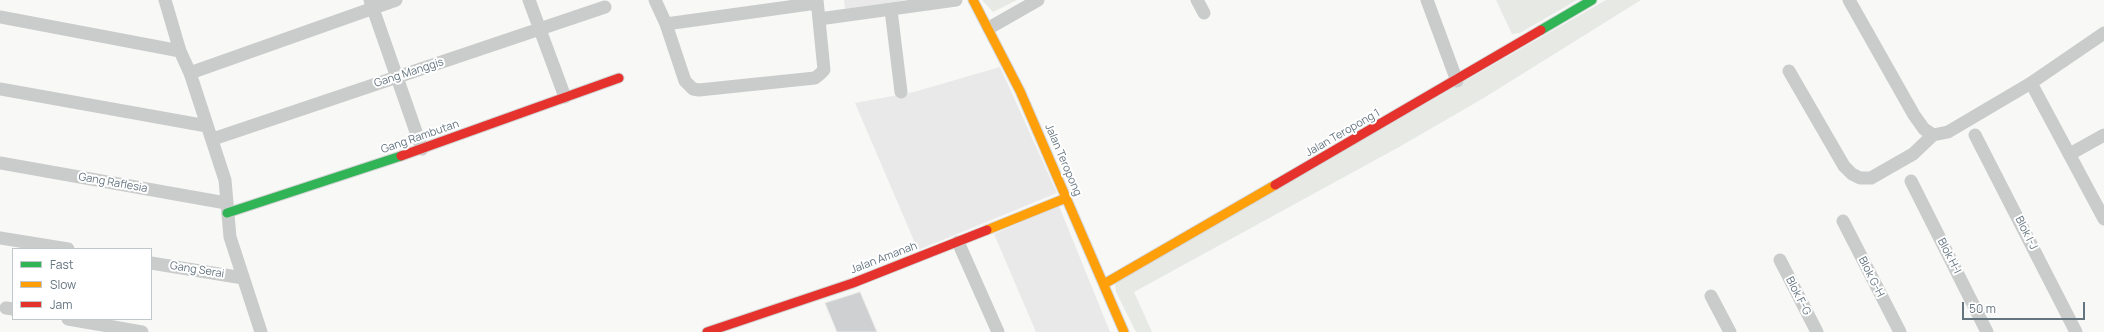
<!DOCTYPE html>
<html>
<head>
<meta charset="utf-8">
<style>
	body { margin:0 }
	#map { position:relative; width:2104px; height:332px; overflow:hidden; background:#f8f8f7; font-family:Manrope,sans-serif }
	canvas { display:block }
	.legend { position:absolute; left:12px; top:248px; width:140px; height:72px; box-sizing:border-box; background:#fff; border:1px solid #c1c8cc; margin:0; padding:5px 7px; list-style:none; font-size:12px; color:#657580 }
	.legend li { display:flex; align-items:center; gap:8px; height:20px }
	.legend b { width:20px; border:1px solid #c1c8cc }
	.scale { position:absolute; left:1962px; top:302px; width:123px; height:18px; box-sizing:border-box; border:2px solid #657580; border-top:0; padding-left:5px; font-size:12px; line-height:14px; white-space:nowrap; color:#657580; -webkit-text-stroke:3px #fff; paint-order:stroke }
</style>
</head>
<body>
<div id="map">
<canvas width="2104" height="332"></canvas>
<ul class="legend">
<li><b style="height:5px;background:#30b455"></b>Fast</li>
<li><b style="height:5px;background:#ff9f0a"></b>Slow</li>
<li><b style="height:5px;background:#e5322d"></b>Jam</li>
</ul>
<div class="scale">50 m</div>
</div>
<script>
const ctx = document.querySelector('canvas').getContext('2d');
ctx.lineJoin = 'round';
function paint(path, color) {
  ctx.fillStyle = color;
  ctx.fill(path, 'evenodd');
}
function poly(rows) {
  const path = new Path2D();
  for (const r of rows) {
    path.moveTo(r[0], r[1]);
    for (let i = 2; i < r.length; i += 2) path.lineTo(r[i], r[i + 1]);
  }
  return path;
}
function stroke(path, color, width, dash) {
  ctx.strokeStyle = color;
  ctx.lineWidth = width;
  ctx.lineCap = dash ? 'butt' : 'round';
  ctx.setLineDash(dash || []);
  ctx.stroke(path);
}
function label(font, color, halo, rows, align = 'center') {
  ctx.font = font + ' Manrope,sans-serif';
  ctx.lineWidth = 4;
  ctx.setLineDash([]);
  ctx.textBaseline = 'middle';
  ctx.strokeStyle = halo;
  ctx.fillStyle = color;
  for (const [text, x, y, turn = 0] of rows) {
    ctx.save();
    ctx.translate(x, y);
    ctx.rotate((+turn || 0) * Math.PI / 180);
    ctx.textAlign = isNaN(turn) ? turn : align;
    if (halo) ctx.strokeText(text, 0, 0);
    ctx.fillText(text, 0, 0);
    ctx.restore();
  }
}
const built = poly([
	[844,0,906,0,845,9],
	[1000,67,1057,193,918,250,855,103,914,92],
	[1059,206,1110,332,1036,332,994,234]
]);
const green = poly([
	[982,0,1017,0,993,12],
	[1496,0,1577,0,1520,33,1512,34],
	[1606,0,1641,0,1482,99,1399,147,1134,292,1152,332,1136,332,1116,292,1115,282]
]);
const building = poly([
	[860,292,877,332,837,332,825,303,860,292]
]);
const street = poly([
	[165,0,180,51,190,73,225,180,230,237,261,332],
	[370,0,422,149],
	[529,0,565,97],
	[655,0,666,24,685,81,693,89,699,90,815,78,820,74,824,70,817,0],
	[1197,0,1204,13],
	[1427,0,1457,81],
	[1849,0,1914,115,1924,129,1933,135,1948,132,2031,83,2104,33],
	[891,10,901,92],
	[0,17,180,51],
	[819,19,956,0],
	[666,24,817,3],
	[989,28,1038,0],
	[1789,71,1844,166,1852,174,1860,178,1871,178,1913,154,1933,135],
	[190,73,396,0],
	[2031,83,2104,219],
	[0,89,207,126],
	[1975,135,2076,332],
	[213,139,605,7],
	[2070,154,2104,135],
	[0,163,226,203],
	[1911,181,1987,332],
	[1843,221,1900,332],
	[0,238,68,249],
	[958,242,998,332],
	[1780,260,1817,332],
	[151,263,243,278],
	[1711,296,1730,332],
	[6,308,13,309],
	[68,319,142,332]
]);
const fast = poly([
	[1541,30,1592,0],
	[227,213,401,156]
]);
const slow = poly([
	[973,0,1020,91,1124,332],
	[987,230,1066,198],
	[1104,284,1275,185]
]);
const jam = poly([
	[401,156,619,78],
	[1275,185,1541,30],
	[707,332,853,283,987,230]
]);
const streetNames = [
	["Gang Manggis",409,73,-18],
	["Jalan Teropong 1",1343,133,-30],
	["Gang Rambutan",420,137,-19],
	["Jalan Teropong",1063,160,67],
	["Gang Raflesia",113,183,10],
	["Blok I-J",2026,233,63],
	["Blok H-I",1949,256,63],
	["Jalan Amanah",884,258,-21],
	["Gang Serai",197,270,9],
	["Blok G-H",1871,277,63],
	["Blok F-G",1798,296,63]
];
paint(built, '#e8e9e8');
paint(green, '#e7e9e4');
paint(building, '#cfd0d1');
stroke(building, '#e7e7e6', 1);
stroke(fast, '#d3d4d5', 11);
stroke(slow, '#d3d4d5', 11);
stroke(jam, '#d3d4d5', 11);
stroke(street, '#cacccc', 13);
stroke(fast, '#30b455', 9);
stroke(slow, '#ff9f0a', 9);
stroke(jam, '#e5322d', 9);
label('11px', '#657580', '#fff', streetNames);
</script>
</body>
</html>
